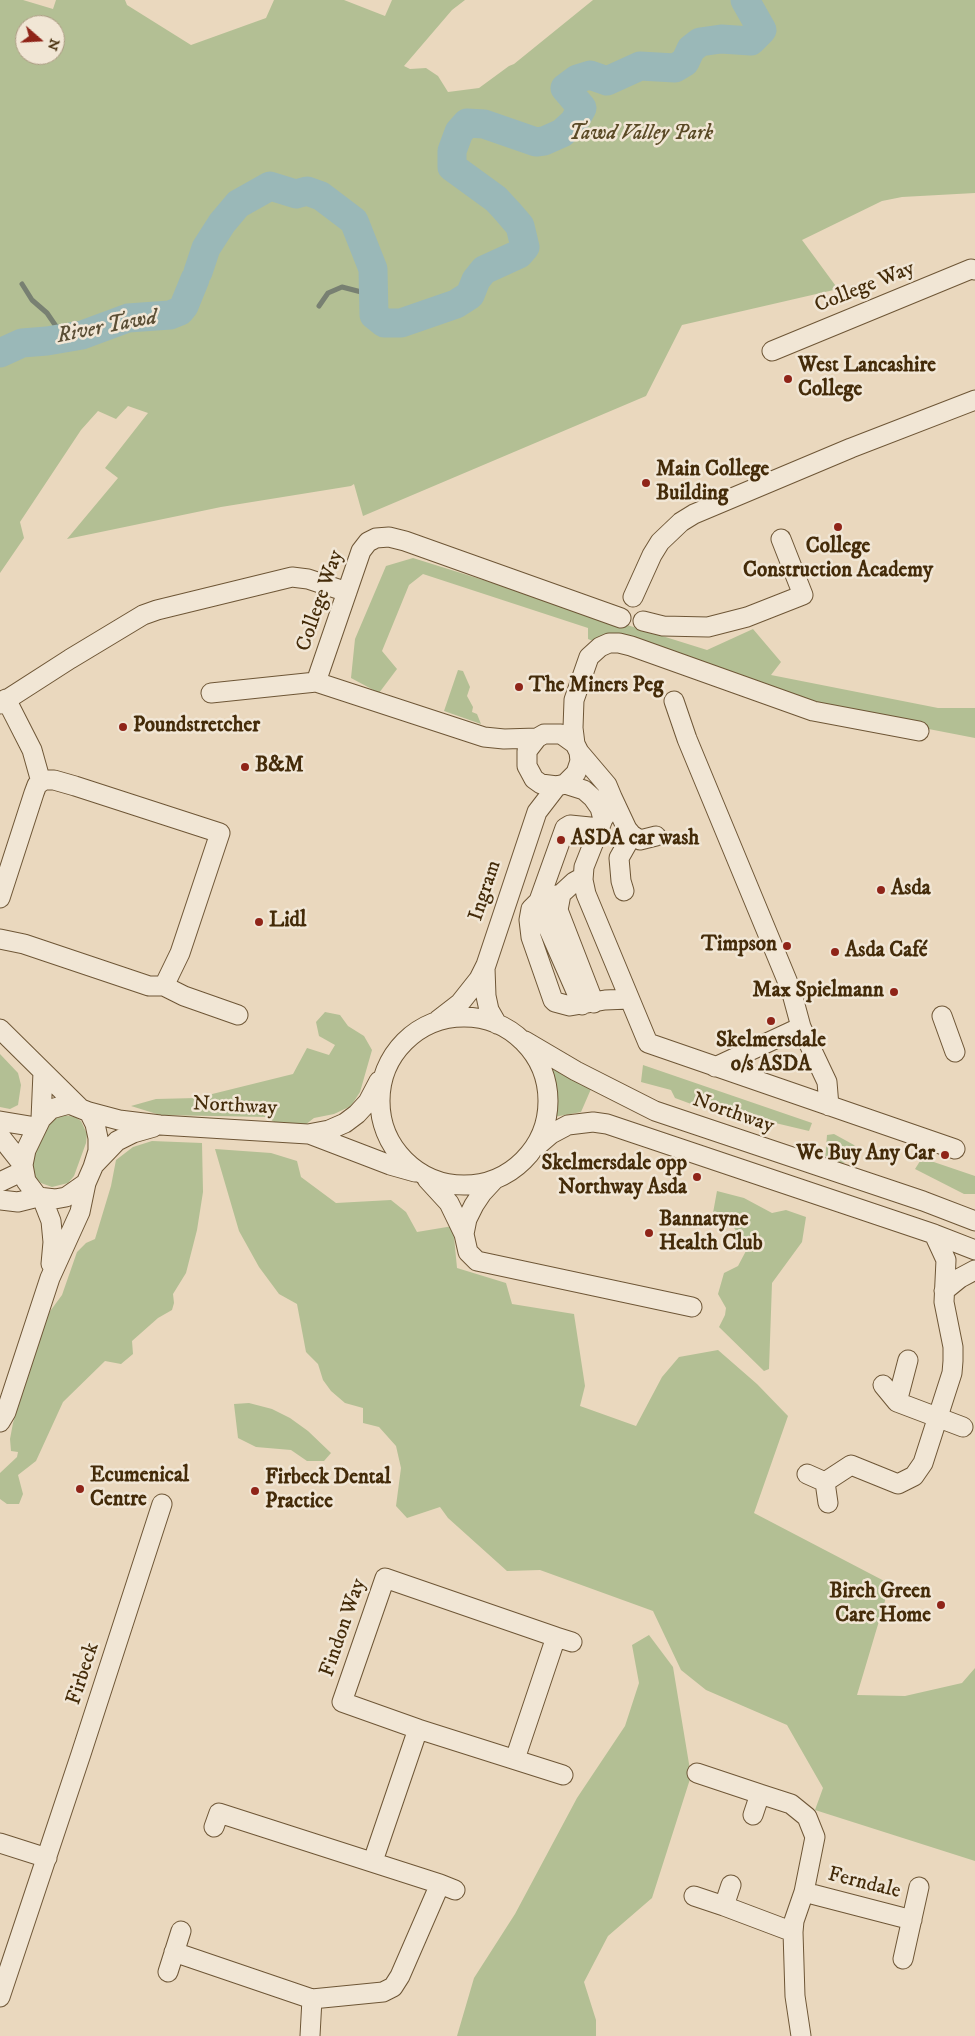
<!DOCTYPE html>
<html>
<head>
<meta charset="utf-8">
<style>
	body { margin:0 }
	#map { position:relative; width:975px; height:2036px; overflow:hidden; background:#ead8be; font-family:"IM FELL DW Pica",serif }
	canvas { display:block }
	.north { position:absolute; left:15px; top:15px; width:50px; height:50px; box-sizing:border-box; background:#f1e6d5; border:1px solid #ac9b83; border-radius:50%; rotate:109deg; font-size:14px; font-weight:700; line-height:20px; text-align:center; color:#442b09 }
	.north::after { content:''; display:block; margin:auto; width:18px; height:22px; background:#8f2418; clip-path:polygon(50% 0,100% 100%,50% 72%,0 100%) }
</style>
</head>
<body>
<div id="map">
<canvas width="975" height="2036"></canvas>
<div class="north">N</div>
</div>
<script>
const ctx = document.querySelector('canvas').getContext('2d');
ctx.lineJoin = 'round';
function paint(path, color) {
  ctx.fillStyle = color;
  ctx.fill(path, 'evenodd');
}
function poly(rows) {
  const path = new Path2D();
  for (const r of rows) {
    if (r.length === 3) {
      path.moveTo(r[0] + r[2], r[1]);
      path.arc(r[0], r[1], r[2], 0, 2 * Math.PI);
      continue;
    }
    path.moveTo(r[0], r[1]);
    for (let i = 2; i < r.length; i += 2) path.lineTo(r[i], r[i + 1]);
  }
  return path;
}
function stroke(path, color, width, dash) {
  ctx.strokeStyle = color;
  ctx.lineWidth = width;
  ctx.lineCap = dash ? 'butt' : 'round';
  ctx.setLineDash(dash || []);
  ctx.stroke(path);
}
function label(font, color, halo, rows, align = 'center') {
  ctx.font = font + ' "IM FELL DW Pica",serif';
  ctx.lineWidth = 5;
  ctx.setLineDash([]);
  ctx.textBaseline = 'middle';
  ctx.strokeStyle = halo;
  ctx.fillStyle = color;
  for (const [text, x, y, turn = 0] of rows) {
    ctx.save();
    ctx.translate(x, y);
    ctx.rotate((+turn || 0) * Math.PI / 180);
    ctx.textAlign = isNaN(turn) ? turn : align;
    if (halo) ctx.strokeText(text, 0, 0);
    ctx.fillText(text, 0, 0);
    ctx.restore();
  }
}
const green = poly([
	[0,0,23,0,53,9,56,0,125,0,127,5,191,45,266,18,274,0,344,0,385,16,392,0,465,0,452,10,404,66,410,69,426,68,438,76,448,92,479,88,509,66,514,64,593,0,975,0,975,193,902,197,882,201,802,240,838,289,682,325,646,396,363,516,354,484,351,486,221,507,67,539,118,478,105,468,148,413,128,406,116,419,98,411,81,430,20,522,24,538,0,573],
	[25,25,55,25,55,55,25,55],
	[413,558,707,650,753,629,781,662,771,675,938,708,975,708,975,738,841,712,598,643,588,639,588,628,423,574,409,585,382,651,397,669,379,693,351,678,355,639,386,566],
	[458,670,463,671,470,687,467,696,473,707,472,712,477,714,481,724,444,711],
	[325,1012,340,1015,348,1026,364,1036,372,1050,360,1092,351,1106,334,1114,314,1118,305,1125,277,1124,267,1117,160,1115,131,1106,156,1099,196,1098,293,1074,307,1048,329,1055,335,1045,319,1036,316,1022],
	[0,1054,18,1073,21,1085,18,1105,10,1109,0,1107],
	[549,1065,591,1089,581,1112,554,1117,554,1090,547,1067],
	[643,1065,812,1123,809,1131,729,1112,710,1111,675,1098,671,1090,641,1082],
	[64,1115,75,1117,81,1121,87,1134,86,1143,74,1176,68,1183,52,1187,41,1183,36,1178,32,1167,34,1155,43,1131,54,1119],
	[834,1134,854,1145,857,1149,847,1161,837,1166,825,1162,827,1135],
	[152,1141,202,1143,203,1192,197,1230,186,1273,173,1294,174,1303,172,1310,158,1318,132,1341,133,1354,121,1364,105,1361,63,1402,36,1461,18,1475,23,1494,19,1504,7,1504,0,1499,0,1473,17,1457,18,1452,11,1451,10,1439,13,1423,48,1314,62,1295,77,1252,86,1243,95,1239,111,1186,116,1160,133,1147],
	[215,1149,271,1153,297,1161,301,1177,336,1203,391,1200,406,1212,417,1232,453,1226,457,1268,506,1283,512,1304,574,1314,585,1386,580,1406,636,1426,662,1377,679,1357,718,1350,757,1384,788,1416,754,1513,890,1584,857,1695,905,1696,962,1683,975,1668,975,1861,815,1810,823,1788,787,1725,706,1690,681,1670,653,1611,540,1570,507,1571,448,1518,440,1507,407,1518,396,1506,401,1468,396,1446,379,1427,363,1423,363,1408,345,1403,331,1391,323,1380,318,1364,306,1352,297,1304,279,1294,259,1267,239,1231],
	[922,1158,975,1176,975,1194,964,1194,915,1169],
	[717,1191,744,1198,772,1213,786,1210,806,1217,802,1242,772,1283,769,1369,764,1371,719,1327,725,1315,726,1308,718,1294,724,1273,738,1266,747,1249,725,1213,713,1213],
	[249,1403,272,1409,290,1418,308,1431,331,1453,324,1461,307,1461,291,1450,256,1447,238,1438,234,1404],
	[649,1635,673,1667,691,1776,652,1898,608,1936,584,1982,596,2020,596,2036,457,2036,474,1978,515,1914,577,1798,625,1726,639,1683,632,1645]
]);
const stream = poly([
	[22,284,32,300,47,313,64,338],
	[319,306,328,293,342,287,373,295]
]);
const river = poly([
	[198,272,206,248,222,223,238,204,270,186,296,194,307,191,321,196,354,221,373,269,374,315,384,323,401,323,456,304,470,295,476,280,484,270,519,254,525,247,520,226,508,212,496,199,452,167,452,151,459,132,467,123,484,124,536,142,544,141,562,133,574,122,582,108,565,88,577,79,590,75,607,81,640,66,675,68,685,62,691,49,700,42,721,39,751,41,762,30,745,0],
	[0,353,22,343,47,341,82,335,128,318,170,315,180,311,184,306,195,279]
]);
const minor = poly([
	[772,351,971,269,975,270],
	[633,597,652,555,660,542,681,522,694,514,851,448,975,400],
	[643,621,663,626,708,627,747,617,803,595,781,539],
	[316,682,361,551,368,542,376,538,389,537,405,541,621,618],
	[211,693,316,682,484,737,504,739,537,738],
	[6,699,32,750,41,782],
	[674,701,687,739,791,990,801,1027,827,1082,829,1106],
	[0,704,70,659,143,615,157,610,292,577,308,579,347,592],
	[575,744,573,728,574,700,589,657,600,647,609,643,619,643,631,646,813,711,919,731],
	[579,752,580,761,576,773,565,784,557,786,541,784,534,779,527,766,527,751,537,738,544,734,561,734,575,744,579,752,607,785,612,797,611,808,603,819,584,867,583,880,586,894,648,1043,955,1149],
	[565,784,584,790,593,798,600,808,603,819],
	[612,797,627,829,632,835,640,840,656,836],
	[583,877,574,882,561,894,540,900,531,909,529,920,531,937,553,1000,555,1002,570,1006,605,1000,629,999],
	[624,891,621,881,619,858,632,835],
	[561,894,558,910,594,1003],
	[0,898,34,793,37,785,44,780,54,780,75,786,220,833,180,953,164,986,149,986,24,944,0,939],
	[549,898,542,914,582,1005],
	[536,909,565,828,570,825,600,828],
	[485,968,486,996,489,1010,497,1024],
	[164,986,184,996,238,1015],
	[942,1016,955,1052],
	[464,1101,84],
	[438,1020,460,1003,479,979,486,965,537,812,557,786],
	[0,1029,79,1107],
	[525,1041,576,1071,655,1111,923,1201,975,1221],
	[715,1067,801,1027],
	[69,1104,89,1112,95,1124,98,1138,98,1151,93,1167,86,1183,66,1197,55,1199,38,1197,26,1181,23,1165,26,1150,41,1119,51,1109,69,1104],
	[89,1112,119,1120,160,1125,308,1134,329,1130,345,1123,357,1114,368,1102,379,1081],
	[41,1119,43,1072],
	[0,1121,36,1127],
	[309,1134,390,1165,415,1172],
	[0,1136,23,1165],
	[537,1146,551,1134,568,1125,593,1122,607,1124,934,1234,975,1250],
	[94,1165,117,1141,133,1133,154,1127],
	[427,1179,449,1203,464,1234,468,1252,477,1261,692,1307],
	[0,1182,23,1171],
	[42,1198,51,1221,53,1242,51,1264],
	[0,1200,18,1202,38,1197],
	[464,1234,467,1219,474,1205,482,1193,494,1180],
	[944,1291,960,1278,975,1270],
	[883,1385,897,1402,963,1427],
	[897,1402,908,1360],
	[0,1422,6,1412,50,1278,80,1212,86,1183],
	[807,1474,825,1482,828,1503],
	[825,1482,851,1465,898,1484,914,1476,923,1463,952,1373,953,1361,953,1347,944,1302,946,1260,934,1234],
	[418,1729,342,1702,385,1578,556,1637],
	[515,1759,556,1637,572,1642],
	[697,1773,760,1794,753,1815],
	[760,1794,791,1804,807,1817,815,1837,804,1892,794,1921,793,1932,795,1996,801,2036],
	[214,1827,219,1813,440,1884],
	[0,1843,47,1858],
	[373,1861,418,1729,563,1775],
	[804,1892,912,1920],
	[694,1896,724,1906,731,1885],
	[724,1906,793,1932],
	[174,1952,312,1999],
	[903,1959,919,1887],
	[168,1972,181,1931],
	[0,1997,81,1754,162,1504],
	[310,2036,312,1999,383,1992,393,1987,400,1976,440,1884,455,1890]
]);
const markers = [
	[788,379,5,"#8f2418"],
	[646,483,5,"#8f2418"],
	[838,527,5,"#8f2418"],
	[519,687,5,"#8f2418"],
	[123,727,5,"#8f2418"],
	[245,767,5,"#8f2418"],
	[561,840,5,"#8f2418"],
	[881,890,5,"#8f2418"],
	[259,922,5,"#8f2418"],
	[787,946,5,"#8f2418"],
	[835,952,5,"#8f2418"],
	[894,992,5,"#8f2418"],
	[771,1021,5,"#8f2418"],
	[945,1155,5,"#8f2418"],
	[697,1177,5,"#8f2418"],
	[649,1233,5,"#8f2418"],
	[80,1489,5,"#8f2418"],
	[255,1491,5,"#8f2418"],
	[941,1605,5,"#8f2418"]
];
const parkNames = [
	["Tawd Valley Park",641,135]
];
const streetNames = [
	["College Way",865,288,-22],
	["College Way",321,601,-71],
	["Ingram",486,891,-72],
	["Northway",235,1107,3],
	["Northway",733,1114,19],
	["Findon Way",344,1628,-71],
	["Firbeck",84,1674,-72],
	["Ferndale",864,1884,14]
];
const poiNames = [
	["West Lancashire",798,367],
	["College",798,391],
	["Main College",656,471],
	["Building",656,495],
	["College",838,548,"center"],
	["Construction Academy",838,572,"center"],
	["The Miners Peg",529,687],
	["Poundstretcher",133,727],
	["B&M",255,767],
	["ASDA car wash",571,840],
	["Asda",891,890],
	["Lidl",269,922],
	["Timpson",777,946,"right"],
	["Asda Café",845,952],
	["Max Spielmann",884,992,"right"],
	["Skelmersdale",771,1042,"center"],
	["o/s ASDA",771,1066,"center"],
	["We Buy Any Car",935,1155,"right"],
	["Skelmersdale opp",687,1165,"right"],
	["Northway Asda",687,1189,"right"],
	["Bannatyne",659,1221],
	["Health Club",659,1245],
	["Ecumenical",90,1477],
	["Centre",90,1501],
	["Firbeck Dental",265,1479],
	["Practice",265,1503],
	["Birch Green",931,1593,"right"],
	["Care Home",931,1617,"right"]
];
const waterNames = [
	["River Tawd",107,328,-11]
];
paint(green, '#b3bf94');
stroke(stream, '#788072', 5);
stroke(river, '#9ab8b8', 29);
stroke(minor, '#6e5636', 21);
stroke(minor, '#f1e6d5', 19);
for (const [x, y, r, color] of markers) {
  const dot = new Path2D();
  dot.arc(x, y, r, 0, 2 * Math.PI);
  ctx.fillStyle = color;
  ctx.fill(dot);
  stroke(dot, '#f1e6d5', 2);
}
label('italic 21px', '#5a4925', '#f1e6d5', parkNames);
label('21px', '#442b09', '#f1e6d5', streetNames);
label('bold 21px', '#442b09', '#f1e6d5', poiNames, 'left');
label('italic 22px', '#5a4e35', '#f1e6d5', waterNames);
</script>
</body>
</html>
